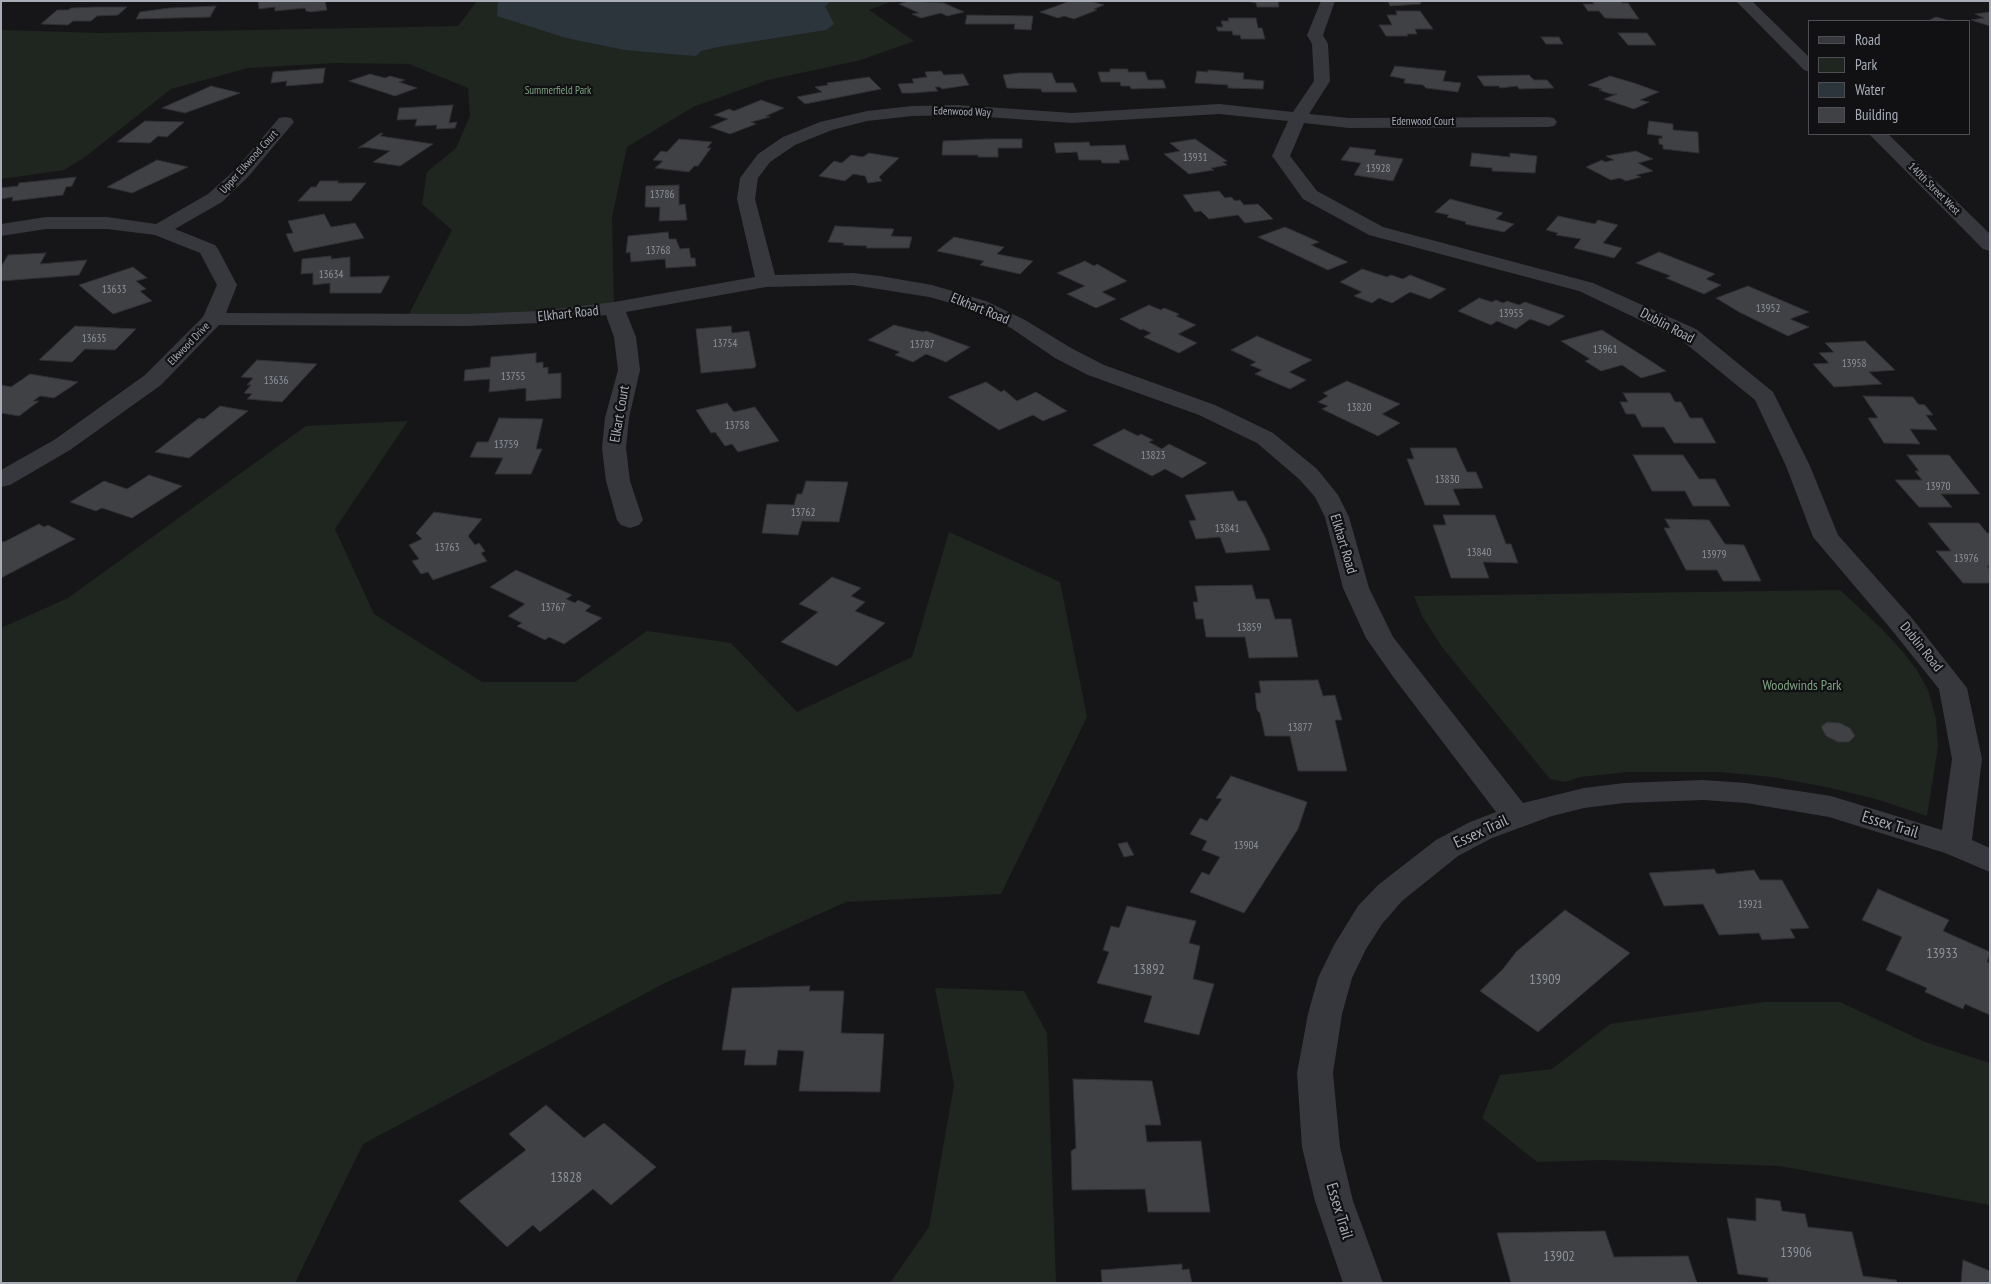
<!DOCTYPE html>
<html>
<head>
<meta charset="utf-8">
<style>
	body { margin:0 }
	#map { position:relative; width:1991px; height:1284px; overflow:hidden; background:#161618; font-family:"PT Sans Narrow",sans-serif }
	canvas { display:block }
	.frame { position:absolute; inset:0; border:2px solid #a8adb8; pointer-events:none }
	.legend { position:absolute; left:1808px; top:20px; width:162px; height:115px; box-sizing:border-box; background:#111113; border:1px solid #4d4f55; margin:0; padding:6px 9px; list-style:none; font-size:15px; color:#a8adb8 }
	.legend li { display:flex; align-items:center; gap:10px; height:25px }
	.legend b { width:25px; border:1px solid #4d4f55 }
</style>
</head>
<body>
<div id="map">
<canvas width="1991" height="1284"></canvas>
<div class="frame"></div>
<ul class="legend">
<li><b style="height:6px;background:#37383d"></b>Road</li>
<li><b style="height:14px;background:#1e261f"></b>Park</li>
<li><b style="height:14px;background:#2c353c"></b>Water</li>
<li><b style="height:14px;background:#404145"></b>Building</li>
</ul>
</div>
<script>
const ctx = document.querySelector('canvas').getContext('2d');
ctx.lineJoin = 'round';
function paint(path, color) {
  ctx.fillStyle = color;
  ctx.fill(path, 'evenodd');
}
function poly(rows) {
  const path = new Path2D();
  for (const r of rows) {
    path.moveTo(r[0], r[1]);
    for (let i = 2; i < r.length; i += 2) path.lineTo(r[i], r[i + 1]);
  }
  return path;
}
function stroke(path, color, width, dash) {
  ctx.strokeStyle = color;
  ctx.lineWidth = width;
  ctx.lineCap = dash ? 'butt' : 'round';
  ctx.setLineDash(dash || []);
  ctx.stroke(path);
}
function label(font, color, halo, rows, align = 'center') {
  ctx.font = font + ' "PT Sans Narrow",sans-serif';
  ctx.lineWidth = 4.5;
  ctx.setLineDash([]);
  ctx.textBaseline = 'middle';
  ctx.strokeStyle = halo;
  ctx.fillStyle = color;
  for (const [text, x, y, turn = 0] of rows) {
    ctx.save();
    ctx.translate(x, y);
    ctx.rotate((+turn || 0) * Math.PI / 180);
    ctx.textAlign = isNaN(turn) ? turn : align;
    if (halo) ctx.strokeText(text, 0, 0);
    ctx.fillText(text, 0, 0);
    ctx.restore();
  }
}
const green = poly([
	[477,1,893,1,869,10,914,41,861,60,768,80,693,107,627,147,612,217,614,308,406,320,452,230,422,204,427,172,456,148,470,116,468,88,409,64,334,63,248,68,171,89,85,157,64,170,1,179,1,30,100,33,458,26],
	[408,421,335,529,374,614,482,682,575,682,647,631,731,643,797,712,912,657,949,532,1060,582,1087,717,1001,894,846,902,663,984,363,1144,295,1283,1,1283,1,628,68,598,306,426],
	[1840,590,1881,628,1903,652,1917,670,1928,690,1936,719,1938,747,1927,816,1876,799,1826,787,1772,777,1720,772,1629,772,1580,777,1565,782,1550,779,1442,647,1422,616,1414,596],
	[935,988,1024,991,1047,1033,1056,1283,890,1283,929,1227,954,1085],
	[1764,1002,1840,1002,1925,1042,1990,1063,1990,1205,1780,1166,1603,1160,1537,1162,1482,1118,1500,1075,1552,1069,1610,1024]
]);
const water = poly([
	[498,1,831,1,825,6,834,24,826,30,718,47,701,51,696,56,670,54,625,50,566,38,497,16]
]);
const building = poly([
	[258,1,325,1,327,10,311,12,306,11,305,8,275,11,275,7,259,9,258,1],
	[909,1,944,3,964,12,947,16,941,13,921,18,912,14,919,13,899,4,909,1],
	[1070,1,1090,1,1104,5,1094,9,1097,10,1074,19,1064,16,1058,18,1040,12,1070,1],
	[1247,1,1278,1,1279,7,1257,7,1256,3,1247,1],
	[1388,1,1420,1,1421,4,1390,6,1388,1],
	[1592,1,1621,1,1622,3,1628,3,1639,19,1605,18,1599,11,1588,11,1583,4,1594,4,1592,1],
	[216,6,210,17,136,19,140,12,169,8,216,6],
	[96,7,127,7,118,15,97,16,91,21,73,21,68,25,41,24,57,10,68,10,71,8,96,7],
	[1396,11,1420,11,1433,29,1415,29,1417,34,1407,34,1408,36,1386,36,1379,25,1392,25,1387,15,1397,15,1396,11],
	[1990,12,1990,26,1971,20,1984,18,1975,14,1990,12],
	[967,15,1033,16,1031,30,1014,29,1015,24,965,24,967,15],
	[1936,17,1951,21,1927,21,1936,17],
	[1228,18,1256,18,1258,28,1262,28,1265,39,1241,39,1240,35,1233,35,1232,31,1218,31,1216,27,1223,27,1221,21,1229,21,1228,18],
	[1618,33,1647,33,1656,45,1628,45,1618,33],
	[1541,37,1559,37,1563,44,1546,44,1541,37],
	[1395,66,1446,71,1443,81,1461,83,1458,92,1426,88,1423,85,1404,83,1405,79,1390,76,1395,66],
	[325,68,323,83,286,86,287,81,271,83,273,72,325,68],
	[1110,69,1128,69,1128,72,1145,72,1148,80,1163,80,1166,88,1131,89,1130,86,1121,86,1120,82,1101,82,1098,72,1110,72,1110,69],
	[1208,70,1244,73,1243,79,1264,81,1263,89,1228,88,1228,85,1195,83,1197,71,1208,72,1208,70],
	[941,71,944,75,963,74,969,85,942,89,940,87,935,87,938,91,914,93,902,93,898,84,914,83,912,79,927,77,925,72,941,71],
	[1019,73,1052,73,1056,83,1073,83,1077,92,1042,92,1041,89,1007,88,1003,75,1019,73],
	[370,74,385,78,390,76,405,80,399,82,417,88,395,96,349,81,370,74],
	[1529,75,1534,80,1547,80,1554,88,1519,89,1517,86,1500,88,1499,86,1484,86,1477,76,1529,75],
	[1610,76,1634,83,1659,92,1640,100,1649,102,1634,109,1604,99,1617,94,1611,94,1599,90,1602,89,1588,85,1610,76],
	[869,77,881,89,805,104,797,97,822,92,815,87,828,85,827,83,869,77],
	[211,86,240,93,185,113,162,108,211,86],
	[761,100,784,108,766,116,770,117,751,122,756,124,730,134,710,127,728,119,714,115,729,109,734,111,761,100],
	[453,105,449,123,457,122,455,128,436,129,437,125,415,126,417,119,397,120,399,108,453,105],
	[145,121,184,122,167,137,158,136,150,143,117,142,145,121],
	[1649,121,1673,124,1673,130,1698,132,1699,153,1663,149,1663,145,1659,144,1659,138,1662,139,1662,136,1647,134,1649,121],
	[381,133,383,134,380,136,433,144,400,166,373,162,390,151,363,147,358,148,381,133],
	[679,139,712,142,707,148,711,148,708,152,698,166,694,166,689,172,655,168,663,161,653,160,661,151,667,152,679,139],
	[987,139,1022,139,1022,148,998,148,998,157,978,157,978,155,942,155,943,141,987,139],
	[1195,139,1227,161,1223,162,1227,165,1211,168,1214,170,1189,174,1164,154,1180,151,1170,143,1195,139],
	[1089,142,1090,146,1125,145,1129,160,1119,160,1120,163,1102,163,1101,160,1079,160,1077,152,1056,153,1054,143,1089,142],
	[1350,147,1376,150,1374,155,1403,159,1393,181,1354,175,1361,163,1341,160,1350,147],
	[1636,151,1653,159,1638,163,1653,171,1636,175,1641,177,1626,181,1620,178,1611,180,1586,167,1602,160,1605,162,1614,160,1606,156,1636,151],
	[869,153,899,158,879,177,882,181,868,183,865,176,853,174,845,181,819,176,834,161,842,163,851,155,863,157,869,153],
	[1472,153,1510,157,1510,153,1537,156,1535,173,1492,171,1492,168,1470,166,1472,153],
	[157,160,188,167,132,193,107,187,157,160],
	[76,177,72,186,66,187,63,195,12,201,13,197,1,199,1,188,18,186,19,183,76,177],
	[320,181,339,181,337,183,366,183,351,201,298,201,311,187,316,187,320,181],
	[679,185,679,205,685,204,687,220,659,221,660,207,645,207,646,186,679,185],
	[1219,191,1225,198,1231,197,1235,201,1240,200,1244,205,1258,204,1273,219,1245,223,1238,215,1209,219,1201,211,1195,212,1183,195,1219,191],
	[1450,199,1503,213,1496,219,1514,224,1504,232,1465,224,1466,222,1447,217,1449,215,1435,212,1450,199],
	[324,214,331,227,355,223,364,238,294,252,286,234,293,233,288,221,324,214],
	[1558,216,1595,224,1598,220,1618,225,1603,243,1622,248,1614,258,1574,248,1581,239,1556,235,1558,233,1546,230,1558,216],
	[835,226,894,229,891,236,912,237,909,248,866,248,867,246,843,245,844,243,828,242,835,226],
	[1285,227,1319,242,1311,245,1348,262,1328,270,1258,237,1285,227],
	[668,232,669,239,676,239,680,249,689,248,691,258,695,258,696,266,666,268,665,259,631,262,630,252,626,253,628,236,668,232],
	[954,237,1004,247,997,254,1033,261,1020,274,980,265,984,261,937,251,954,237],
	[1659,252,1715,274,1706,279,1721,285,1704,294,1666,278,1671,276,1636,263,1659,252],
	[46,253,40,264,87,260,79,275,1,281,1,267,8,255,46,253],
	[331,256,331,259,350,257,350,277,390,276,381,293,330,293,330,283,313,285,313,273,301,274,302,259,331,256],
	[1085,261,1094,266,1097,264,1127,281,1102,292,1116,299,1096,308,1067,294,1085,286,1057,273,1085,261],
	[133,267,147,278,136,281,146,289,140,291,152,301,113,314,79,285,133,267],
	[1362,269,1387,277,1391,275,1403,279,1410,275,1446,289,1430,299,1410,292,1392,303,1379,298,1372,303,1354,296,1362,292,1340,282,1362,269],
	[1748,286,1809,312,1790,319,1809,327,1788,336,1739,312,1716,298,1748,286],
	[1479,298,1492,302,1496,300,1503,303,1507,301,1519,305,1525,302,1565,316,1549,326,1530,319,1516,329,1497,321,1491,325,1458,311,1479,298],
	[1149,305,1161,310,1164,308,1179,314,1176,316,1196,325,1178,334,1197,343,1179,353,1144,337,1151,333,1143,329,1141,330,1120,319,1149,305],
	[894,325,923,332,926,331,970,347,946,362,926,354,913,362,895,355,900,352,868,340,894,325],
	[75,326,136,329,115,350,85,349,72,362,39,360,75,326],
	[731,326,732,333,749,331,756,366,754,368,701,373,696,329,731,326],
	[1602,330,1654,363,1666,371,1641,378,1622,365,1601,371,1585,361,1590,359,1561,341,1602,330],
	[1257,336,1312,360,1289,372,1306,380,1290,389,1255,374,1262,370,1250,365,1256,362,1231,350,1257,336],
	[1865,341,1895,370,1869,372,1882,384,1834,387,1813,364,1829,363,1819,353,1834,352,1825,343,1865,341],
	[536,353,536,363,543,362,543,368,548,367,548,374,561,373,561,398,526,401,526,388,489,392,490,379,464,381,465,370,490,367,491,357,536,353],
	[257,360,317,364,282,402,247,399,252,394,244,393,251,385,247,385,253,378,241,377,257,360],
	[30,374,78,382,54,398,40,396,33,401,39,401,19,416,1,413,1,385,11,387,30,374],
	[1347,381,1400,404,1382,414,1400,423,1378,436,1322,409,1328,406,1318,402,1328,396,1323,393,1347,381],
	[986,382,1001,392,1004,390,1017,401,1036,392,1067,411,1043,421,1033,415,999,430,948,397,986,382],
	[1623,393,1670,393,1675,402,1681,402,1690,418,1702,418,1716,443,1674,443,1664,427,1642,427,1635,414,1626,414,1620,402,1628,402,1623,393],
	[1863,396,1913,397,1918,404,1925,405,1933,415,1926,415,1937,430,1910,429,1920,444,1884,443,1868,418,1878,418,1863,396],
	[727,403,734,412,755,407,779,441,738,452,732,444,725,446,715,432,711,433,696,410,727,403],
	[220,406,248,411,189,458,155,452,199,418,204,419,220,406],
	[499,418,543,419,536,449,542,449,531,474,495,474,503,458,470,457,477,442,488,442,499,418],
	[1124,429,1138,436,1141,434,1153,440,1149,442,1162,449,1169,444,1207,463,1182,478,1165,469,1152,476,1093,445,1124,429],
	[1410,448,1456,448,1467,472,1476,472,1483,488,1453,489,1460,505,1425,505,1407,459,1414,459,1410,448],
	[1633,455,1683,455,1699,479,1715,479,1730,506,1693,506,1685,491,1652,491,1633,455],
	[1907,455,1949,455,1980,494,1941,494,1952,507,1919,507,1895,480,1922,480,1915,471,1919,471,1907,455],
	[149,475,182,486,132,518,102,508,96,511,70,502,104,481,127,489,149,475],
	[806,481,848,482,839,522,802,521,798,535,762,533,767,504,794,505,797,494,802,494,806,481],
	[1233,491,1238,501,1246,501,1266,539,1270,550,1226,553,1220,537,1196,539,1189,521,1196,520,1185,495,1233,491],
	[434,512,482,519,468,536,475,545,479,543,485,551,481,553,487,561,433,580,428,572,421,574,412,561,419,559,409,545,422,539,416,533,434,512],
	[1443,515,1495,515,1506,544,1511,544,1518,563,1483,562,1489,578,1451,578,1433,525,1446,525,1443,515],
	[1665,519,1709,520,1725,544,1744,545,1761,581,1723,581,1717,570,1686,570,1664,528,1670,528,1665,519],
	[1928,523,1979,523,1987,533,1990,533,1990,566,1987,566,1990,570,1990,583,1963,583,1936,551,1951,551,1928,523],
	[39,524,44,527,48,525,75,539,1,578,1,541,4,542,39,524],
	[516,570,572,595,566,599,575,603,578,600,591,606,585,611,602,618,564,644,549,637,545,640,517,626,522,623,508,616,525,604,490,587,516,570],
	[832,577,861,588,851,596,865,602,855,611,885,623,837,666,781,642,818,612,799,604,832,577],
	[1252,585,1256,599,1269,599,1275,619,1291,619,1298,657,1249,658,1245,637,1206,637,1203,619,1196,619,1193,602,1198,602,1195,586,1252,585],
	[1318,680,1323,696,1335,695,1342,720,1335,720,1347,771,1298,771,1290,736,1265,736,1260,713,1257,710,1255,693,1261,693,1259,681,1318,680],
	[1827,722,1840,723,1850,728,1855,736,1849,742,1838,742,1826,736,1821,727,1827,722],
	[1231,776,1307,802,1298,829,1244,913,1190,892,1202,872,1209,875,1220,857,1202,850,1207,841,1190,834,1200,818,1207,821,1222,799,1216,798,1231,776],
	[1127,842,1134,855,1124,857,1118,844,1127,842],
	[1714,869,1717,874,1754,870,1760,880,1782,880,1809,928,1790,929,1795,938,1762,940,1759,933,1719,935,1703,904,1664,906,1649,873,1714,869],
	[1878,889,1949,920,1943,931,1990,952,1987,962,1990,963,1990,1015,1965,1004,1963,1009,1925,992,1927,988,1886,970,1902,937,1862,920,1878,889],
	[1127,906,1196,921,1189,943,1200,946,1193,979,1214,984,1199,1035,1144,1022,1152,996,1097,983,1109,952,1103,950,1111,926,1119,928,1127,906],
	[1565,910,1630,953,1538,1032,1480,991,1503,969,1516,952,1565,910],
	[810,986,809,991,844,991,841,1033,884,1034,880,1092,799,1091,804,1051,778,1050,776,1065,744,1065,746,1050,722,1050,732,988,810,986],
	[1073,1079,1152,1081,1161,1125,1145,1125,1147,1142,1201,1141,1210,1212,1148,1212,1145,1189,1072,1190,1071,1151,1076,1148,1073,1079],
	[546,1105,584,1138,604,1123,656,1167,611,1205,593,1189,540,1232,533,1225,507,1247,459,1201,526,1150,509,1134,546,1105],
	[1756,1198,1780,1201,1782,1211,1805,1214,1808,1227,1852,1232,1863,1276,1896,1280,1897,1283,1768,1283,1768,1278,1738,1274,1727,1218,1756,1221,1756,1198],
	[1605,1231,1614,1257,1688,1256,1697,1283,1511,1283,1497,1233,1605,1231],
	[1963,1260,1990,1271,1990,1283,1961,1283,1963,1260],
	[1182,1264,1182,1270,1189,1269,1192,1283,1102,1283,1101,1270,1182,1264]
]);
const minor = poly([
	[1321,1,1335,1,1323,35,1328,44,1330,81,1309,114,1349,118,1548,117,1554,118,1557,122,1554,126,1548,127,1349,128,1304,123,1290,156,1317,191,1383,227,1593,283,1696,329,1773,392,1810,466,1838,535,1911,617,1967,688,1982,759,1972,840,1990,848,1990,872,1945,853,1829,817,1746,803,1703,800,1624,803,1584,808,1552,816,1492,838,1458,856,1402,901,1382,924,1366,949,1352,978,1342,1014,1333,1073,1340,1147,1353,1201,1383,1283,1343,1283,1315,1201,1302,1147,1297,1073,1308,1014,1318,978,1334,945,1358,906,1378,885,1436,840,1470,822,1496,812,1394,678,1366,638,1343,588,1325,517,1315,497,1299,479,1257,443,1199,415,1088,375,1055,358,1011,328,972,309,929,297,853,285,766,287,626,312,636,337,640,370,629,418,626,448,630,481,643,520,639,525,630,528,621,525,617,520,606,481,602,448,605,418,618,370,614,337,606,315,540,323,467,326,219,325,161,385,70,450,10,485,1,487,1,470,54,440,145,375,203,317,217,285,200,253,155,235,107,229,46,229,1,236,1,224,46,217,107,217,156,224,208,194,236,169,279,118,285,117,291,118,294,122,248,177,222,202,175,229,215,245,218,249,237,285,226,313,467,314,540,311,614,302,755,277,737,199,740,178,758,154,783,137,820,122,867,111,912,106,958,105,1072,113,1219,104,1293,112,1314,81,1312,44,1307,35,1321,1],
	[1219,114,1288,121,1272,156,1275,160,1303,199,1369,235,1579,291,1680,339,1755,400,1786,466,1813,537,1891,629,1939,689,1952,759,1942,830,1831,796,1746,783,1703,780,1624,783,1584,788,1523,803,1393,637,1369,588,1349,517,1338,495,1317,469,1273,433,1215,405,1104,365,1071,348,1025,320,986,301,932,285,880,276,853,273,775,275,755,199,758,178,770,162,795,145,832,130,867,121,912,116,958,115,1072,123,1219,114]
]);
const tertiary = poly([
	[1736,1,1752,1,1810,58,1810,72,1804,70,1736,1],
	[1869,134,1888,134,1990,234,1990,251,1983,249,1869,134]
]);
const farParknames = [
	["Summerfield Park",558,91]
];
const farStreetnames = [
	["Edenwood Way",962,112,2],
	["Edenwood Court",1423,122],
	["Upper Elkwood Court",249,162,-48],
	["140th Street West",1934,189,45],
	["Elkwood Drive",189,344,-46]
];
const numberNames = [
	["13931",1195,158],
	["13928",1378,169],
	["13786",662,195],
	["13768",658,251],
	["13634",331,275],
	["13633",114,290],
	["13952",1768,309],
	["13955",1511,314],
	["13635",94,339],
	["13754",725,344],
	["13787",922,345],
	["13961",1605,350],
	["13958",1854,364],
	["13755",513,377],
	["13636",276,381],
	["13820",1359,408],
	["13758",737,426],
	["13759",506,445],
	["13823",1153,456],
	["13830",1447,480],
	["13970",1938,487],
	["13762",803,513],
	["13841",1227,529],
	["13763",447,548],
	["13840",1479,553],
	["13979",1714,555],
	["13976",1966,559],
	["13767",553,608],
	["13859",1249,628],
	["13877",1300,728],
	["13904",1246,846],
	["13921",1750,905]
];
const streetNames = [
	["Elkhart Road",980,309,22],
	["Elkhart Road",568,314,-6],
	["Dublin Road",1667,326,28],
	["Elkart Court",620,414,-80],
	["Elkhart Road",1343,544,73],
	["Dublin Road",1921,647,51]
];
const parkNames = [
	["Woodwinds Park",1802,686]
];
const nearNumbernames = [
	["13933",1942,954],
	["13892",1149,970],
	["13909",1545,980],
	["13828",566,1178],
	["13906",1796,1253],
	["13902",1559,1257]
];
const nearStreetnames = [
	["Essex Trail",1890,825,17],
	["Essex Trail",1481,832,-25],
	["Essex Trail",1339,1211,73]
];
paint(green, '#1e261f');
paint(water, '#2c353c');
paint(building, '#404145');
stroke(building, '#303034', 1);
paint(minor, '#37383d');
paint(tertiary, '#37383d');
label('11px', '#7fa381', '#111113', farParknames);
label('11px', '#a8adb8', '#111113', farStreetnames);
label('11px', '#8e929b', null, numberNames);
label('14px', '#a8adb8', '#111113', streetNames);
label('14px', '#7fa381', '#111113', parkNames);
label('14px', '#8e929b', null, nearNumbernames);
label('16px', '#a8adb8', '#111113', nearStreetnames);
</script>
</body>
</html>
